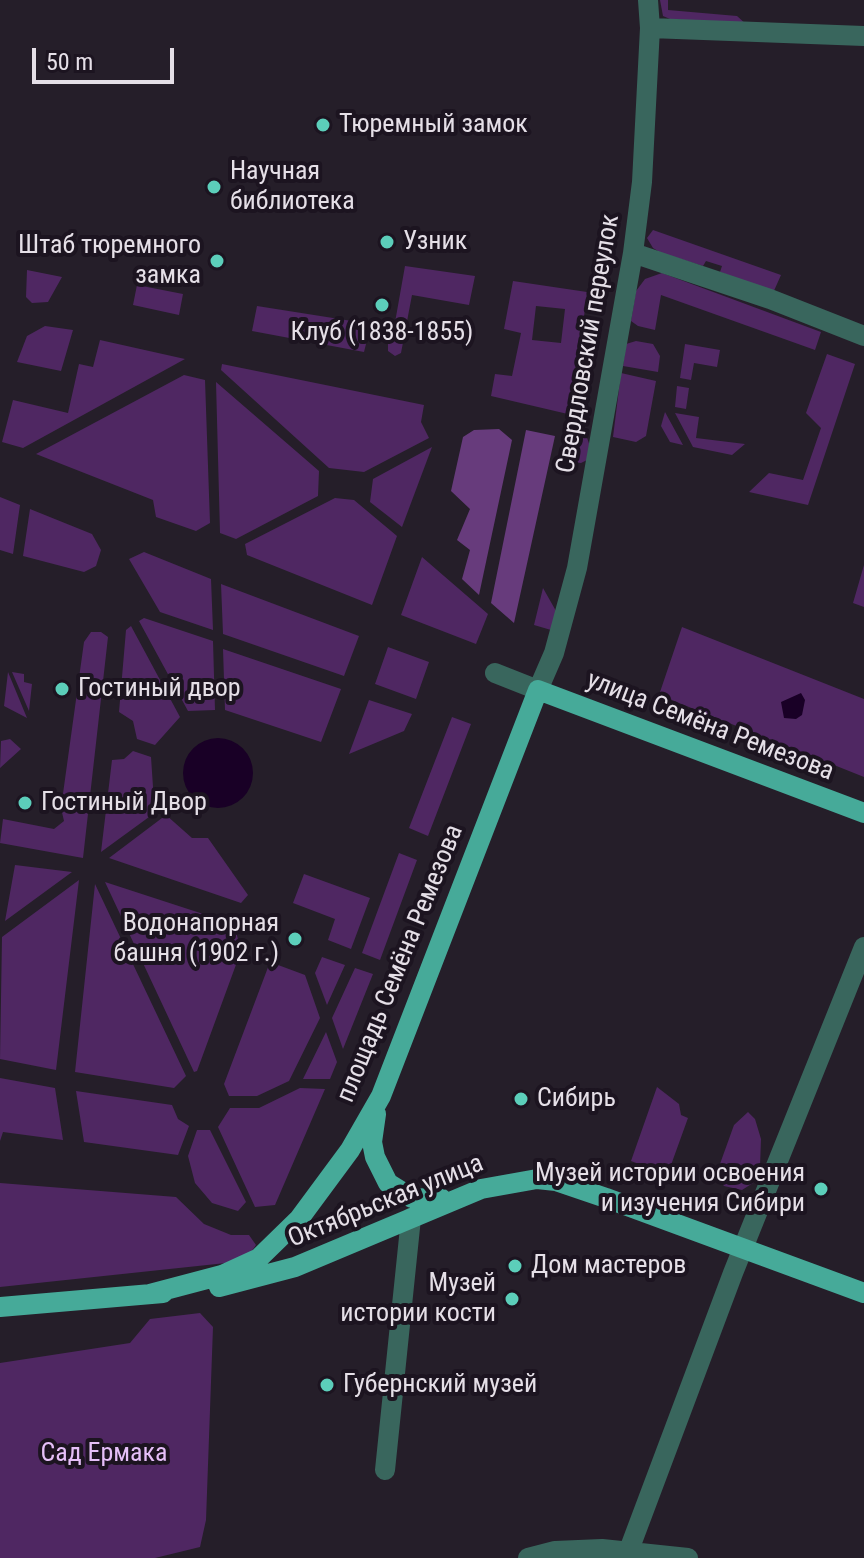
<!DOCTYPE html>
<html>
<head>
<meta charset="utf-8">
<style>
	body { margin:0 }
	#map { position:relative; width:864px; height:1558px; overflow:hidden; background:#251e29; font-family:"Roboto Condensed",sans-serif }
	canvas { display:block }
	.scale { position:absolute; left:32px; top:48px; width:142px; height:36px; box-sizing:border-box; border:4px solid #e5dfe7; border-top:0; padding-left:10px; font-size:24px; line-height:28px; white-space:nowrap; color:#e5dfe7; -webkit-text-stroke:6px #1c1420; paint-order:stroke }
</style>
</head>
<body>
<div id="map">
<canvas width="864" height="1558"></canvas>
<div class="scale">50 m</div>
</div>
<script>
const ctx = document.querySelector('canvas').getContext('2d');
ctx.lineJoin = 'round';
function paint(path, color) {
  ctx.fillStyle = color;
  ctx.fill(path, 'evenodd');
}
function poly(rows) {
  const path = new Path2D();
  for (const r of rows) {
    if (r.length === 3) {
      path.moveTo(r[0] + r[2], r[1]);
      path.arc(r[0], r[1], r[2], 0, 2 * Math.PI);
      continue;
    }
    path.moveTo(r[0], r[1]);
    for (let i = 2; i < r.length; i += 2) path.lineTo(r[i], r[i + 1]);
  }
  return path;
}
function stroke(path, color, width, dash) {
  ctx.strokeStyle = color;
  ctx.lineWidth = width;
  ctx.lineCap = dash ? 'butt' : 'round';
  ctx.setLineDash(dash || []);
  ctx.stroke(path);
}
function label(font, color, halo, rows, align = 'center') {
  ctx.font = font + ' "Roboto Condensed",sans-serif';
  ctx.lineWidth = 8;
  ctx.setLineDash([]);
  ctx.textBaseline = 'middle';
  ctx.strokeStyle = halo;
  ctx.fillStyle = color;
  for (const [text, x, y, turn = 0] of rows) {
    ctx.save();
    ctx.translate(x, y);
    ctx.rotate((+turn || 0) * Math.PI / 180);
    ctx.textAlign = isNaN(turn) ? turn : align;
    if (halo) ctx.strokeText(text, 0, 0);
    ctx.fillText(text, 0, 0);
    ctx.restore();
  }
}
const green = poly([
	[660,0,668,0,668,10,737,16,747,25,670,19,663,16],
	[653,230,781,275,773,293,720,272,722,266,706,261,703,266,661,253,653,248,647,238],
	[405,266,475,276,469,305,412,295,401,353,395,356,388,351,388,343,390,328,394,328],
	[27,270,62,277,48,302,32,303,26,297],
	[662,273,821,332,815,350,661,295,655,330,638,326,631,321,636,291,645,279],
	[513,281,587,292,572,415,491,396,495,374,512,376,521,333,504,329],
	[536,306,565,309,561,343,532,340],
	[137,285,183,294,179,315,133,305],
	[257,306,371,324,364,352,252,331],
	[45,326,73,330,61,371,17,362,27,336],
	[100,340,185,359,23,448,2,442,13,400,68,413,79,364,93,367],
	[636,341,653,344,660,356,658,372,623,366,626,344],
	[685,344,720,350,717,367,694,363,691,380,680,378],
	[827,354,855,364,808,505,749,492,769,473,803,480,821,428,806,413],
	[222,364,424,405,421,422,429,438,364,472,329,468,221,370],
	[621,373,656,381,646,436,636,442,613,437],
	[184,375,205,380,210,523,196,531,156,517,153,500,36,454],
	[216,382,319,471,318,496,236,539,220,533],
	[677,386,689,388,686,409,675,407],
	[665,412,683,445,670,442,661,426],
	[675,413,699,417,696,438,745,444,732,455,693,447],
	[580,433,586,435,591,449,587,460,581,463,574,462],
	[432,447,402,527,370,502,373,479],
	[0,497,20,505,13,554,0,550],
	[335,498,354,500,397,536,372,605,247,555,245,544],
	[30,509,92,534,101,550,96,566,84,572,23,556],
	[144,552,211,579,213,630,160,612,129,559],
	[422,557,488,614,476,644,401,615],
	[864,565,864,607,853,603],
	[221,584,359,636,344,676,223,634],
	[543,588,556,611,551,630,534,625],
	[144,618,213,641,215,710,188,711,139,621],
	[131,626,180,717,155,745,137,739,133,721,119,712,126,630],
	[682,627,864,699,864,777,659,695],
	[91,632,101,632,108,637,83,858,0,843,3,819,54,829,64,821,61,808,84,642],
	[388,647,429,662,416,699,375,684],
	[223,649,341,689,321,742,225,710],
	[8,672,27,718,4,706],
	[12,672,24,674,24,682,32,684,29,711],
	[369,700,412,714,404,731,349,754],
	[452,717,471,724,428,836,409,828],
	[10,739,21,749,0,768,1,741],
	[133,751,151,757,154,802,160,809,101,852,112,760,124,759],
	[166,815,192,838,208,838,248,895,241,903,109,858],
	[399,853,417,860,380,960,362,953],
	[15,865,72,872,5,921],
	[304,874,370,898,351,949,328,940,335,919,293,903],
	[79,880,56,1070,0,1059,2,937],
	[105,882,234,924,241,951,197,1071,194,1072],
	[95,884,186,1076,174,1088,75,1072],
	[322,957,345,965,327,1005,315,973],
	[270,962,305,975,320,1018,289,1081,257,1096,229,1096,224,1084],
	[355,968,373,974,343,1049,332,1018],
	[326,1032,337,1062,330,1079,303,1079],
	[0,1078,55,1088,63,1140,3,1132,0,1141],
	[657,1087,679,1104,681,1115,688,1118,671,1165,655,1170,631,1161],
	[300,1088,325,1089,275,1205,255,1207,218,1127,230,1108,259,1108],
	[76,1091,172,1105,178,1119,189,1126,178,1155,84,1142],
	[748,1112,755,1119,761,1139,760,1167,753,1183,742,1190,724,1186,716,1175,734,1125],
	[197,1130,210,1130,246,1202,238,1211,212,1203,195,1183,188,1156],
	[0,1183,176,1197,204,1224,231,1235,249,1235,256,1245,249,1255,226,1263,0,1287],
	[200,1313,213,1327,206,1520,200,1547,155,1558,0,1558,0,1363,130,1343,150,1319]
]);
const forest = poly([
	[499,429,512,440,479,595,462,579,470,550,457,540,470,509,451,491,463,437,474,430],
	[526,430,555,436,514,623,491,603]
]);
const water = poly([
	[801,693,805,700,802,715,796,719,784,718,781,702],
	[218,773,35]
]);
const minor = poly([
	[650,28,864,36],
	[633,253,770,299,864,336],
	[495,673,538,690,554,653,577,568,633,253,642,182,650,28,648,0],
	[385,1470,411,1218],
	[629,1550,733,1273,864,947],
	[528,1558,555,1551,602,1549,688,1558]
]);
const major = poly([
	[376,1114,372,1142,375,1157,388,1183,412,1198,442,1199],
	[219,1287,295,1267,481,1189,537,1179,556,1181,606,1198,864,1293],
	[150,1294,222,1275,259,1258,299,1219,350,1150,381,1096,538,690,864,813],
	[0,1307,163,1293]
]);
const markers = [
	[323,125,8,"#5cceba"],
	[214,187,8,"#5cceba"],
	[387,242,8,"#5cceba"],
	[217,261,8,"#5cceba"],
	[382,305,8,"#5cceba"],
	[62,689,8,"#5cceba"],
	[25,803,8,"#5cceba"],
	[295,939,8,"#5cceba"],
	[521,1099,8,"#5cceba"],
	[821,1189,8,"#5cceba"],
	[515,1266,8,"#5cceba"],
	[512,1299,8,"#5cceba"],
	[327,1385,8,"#5cceba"]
];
const poiNames = [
	["Тюремный замок",339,125],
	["Научная",230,172],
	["библиотека",230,202],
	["Узник",403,242],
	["Штаб тюремного",201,246,"right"],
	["замка",201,276,"right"],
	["Клуб (1838-1855)",382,333,"center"],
	["Гостиный двор",78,689],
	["Гостиный Двор",41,803],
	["Водонапорная",279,924,"right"],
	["башня (1902 г.)",279,954,"right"],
	["Сибирь",537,1099],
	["Музей истории освоения",805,1174,"right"],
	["и изучения Сибири",805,1204,"right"],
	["Дом мастеров",531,1266],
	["Музей",496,1284,"right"],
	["истории кости",496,1314,"right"],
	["Губернский музей",343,1385]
];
const streetNames = [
	["Свердловский переулок",589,344,-80],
	["улица Семёна Ремезова",710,727,21],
	["площадь Семёна Ремезова",401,964,-68],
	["Октябрьская улица",386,1202,-22]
];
const parkNames = [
	["Сад Ермака",104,1454]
];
paint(green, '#4f2762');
paint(forest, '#673b7c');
paint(water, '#190026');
stroke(minor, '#39665d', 20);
stroke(major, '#46aa99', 20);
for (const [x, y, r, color] of markers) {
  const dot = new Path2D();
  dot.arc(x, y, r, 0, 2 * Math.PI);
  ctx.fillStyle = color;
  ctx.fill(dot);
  stroke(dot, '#1c1420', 3);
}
label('26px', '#e5dfe7', '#1c1420', poiNames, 'left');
label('26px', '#e5dfe7', '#1c1420', streetNames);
label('26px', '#e5bff8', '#1c1420', parkNames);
</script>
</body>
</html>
